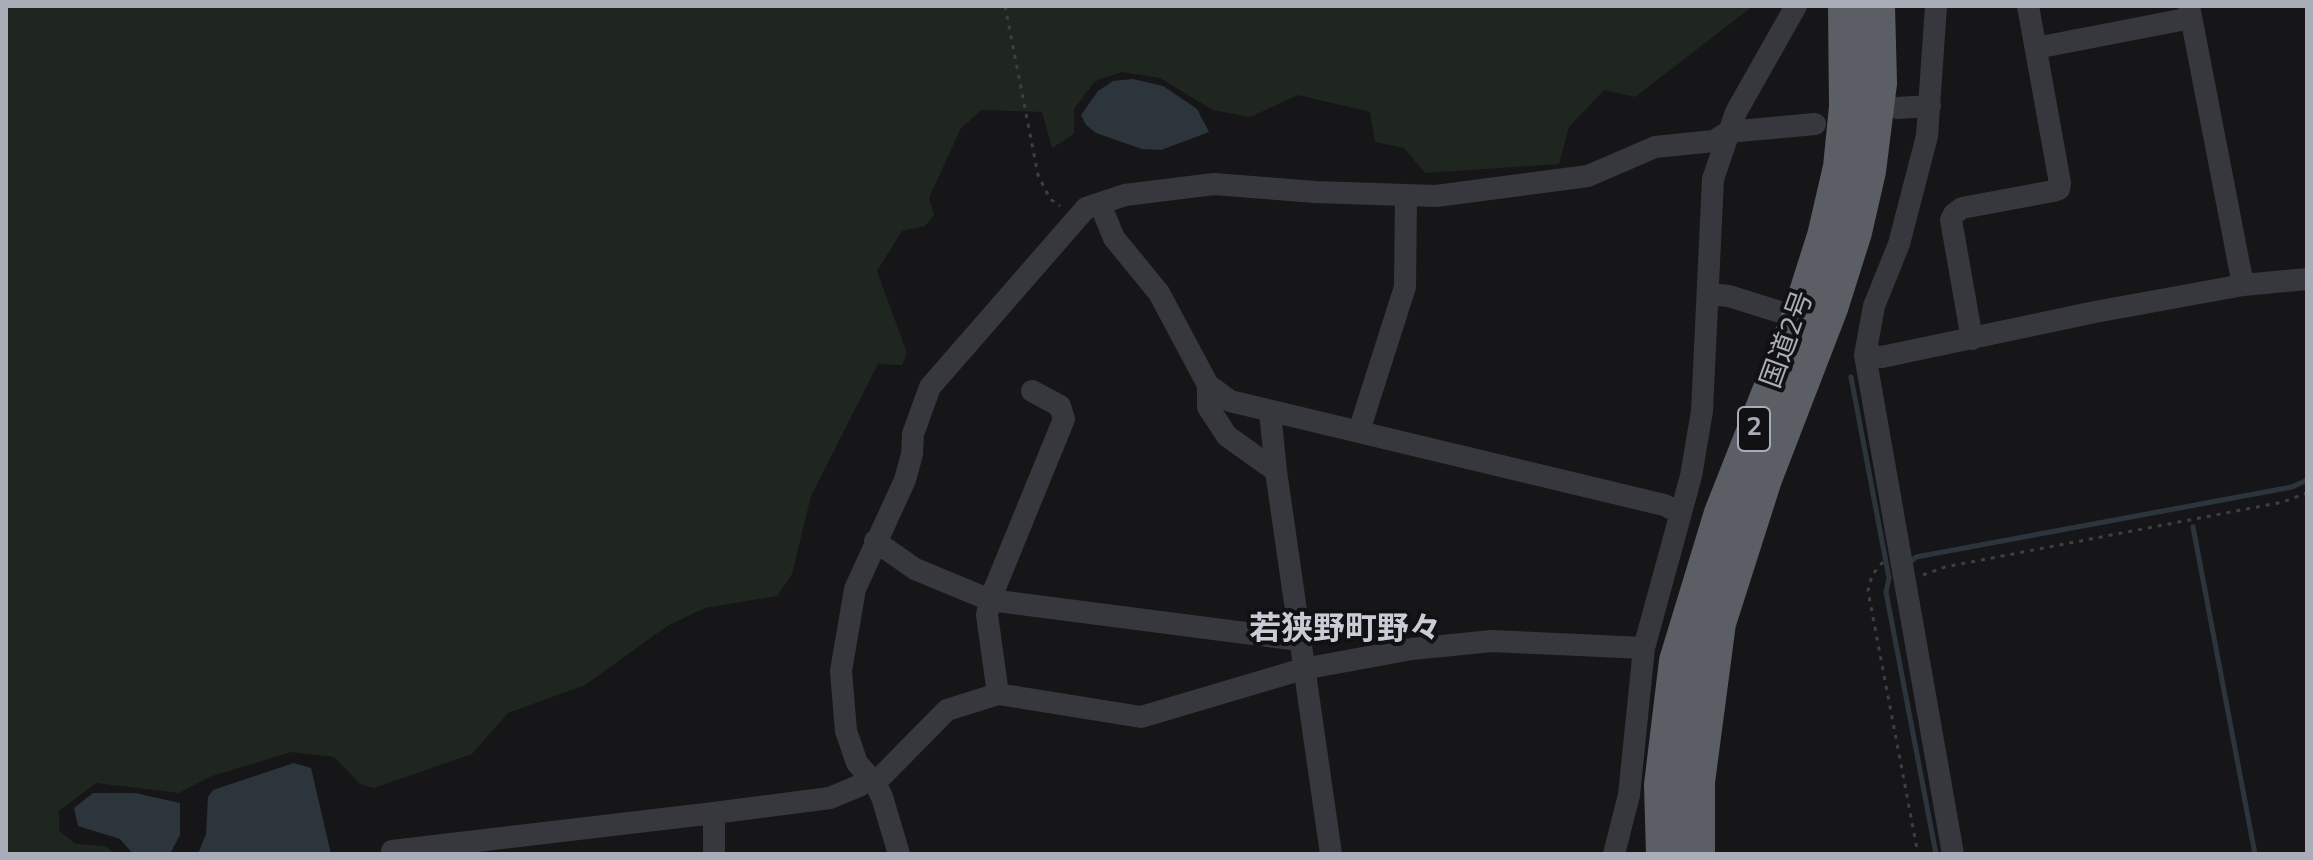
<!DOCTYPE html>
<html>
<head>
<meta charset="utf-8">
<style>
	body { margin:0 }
	#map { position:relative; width:2313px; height:860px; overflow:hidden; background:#161618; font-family:"Nunito Sans",sans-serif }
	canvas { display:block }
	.frame { position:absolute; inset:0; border:8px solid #a8adb8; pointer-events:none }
</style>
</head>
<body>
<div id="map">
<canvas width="2313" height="860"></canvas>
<div class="frame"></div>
</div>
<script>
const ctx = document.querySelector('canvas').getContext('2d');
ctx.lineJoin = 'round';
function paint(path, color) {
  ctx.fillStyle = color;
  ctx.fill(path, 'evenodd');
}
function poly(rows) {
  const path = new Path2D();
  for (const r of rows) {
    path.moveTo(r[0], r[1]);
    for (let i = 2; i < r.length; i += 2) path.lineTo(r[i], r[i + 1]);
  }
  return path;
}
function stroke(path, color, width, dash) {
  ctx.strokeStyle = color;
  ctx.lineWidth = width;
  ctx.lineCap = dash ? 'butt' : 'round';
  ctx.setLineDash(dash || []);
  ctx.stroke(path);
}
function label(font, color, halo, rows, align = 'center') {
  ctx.font = font + ' "Nunito Sans","Noto Sans JP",sans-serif';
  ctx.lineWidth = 8;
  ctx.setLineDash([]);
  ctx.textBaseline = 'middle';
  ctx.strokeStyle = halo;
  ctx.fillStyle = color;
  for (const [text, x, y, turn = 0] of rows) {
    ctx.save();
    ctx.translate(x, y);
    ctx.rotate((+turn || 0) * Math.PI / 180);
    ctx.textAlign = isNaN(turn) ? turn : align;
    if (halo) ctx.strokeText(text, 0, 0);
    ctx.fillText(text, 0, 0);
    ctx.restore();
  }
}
const green = poly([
	[6,6,1753,6,1635,97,1604,90,1569,127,1559,164,1425,173,1404,148,1375,142,1370,112,1298,95,1250,117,1213,110,1160,78,1122,72,1095,81,1074,109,1074,134,1052,148,1042,112,982,110,961,128,929,198,934,215,925,226,902,231,877,271,907,353,902,365,878,364,811,496,792,574,777,596,705,608,667,626,585,685,508,713,472,754,374,788,360,784,334,757,291,752,209,777,179,793,96,783,59,811,59,831,76,844,106,846,114,854,6,854]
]);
const water = poly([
	[1133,79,1163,86,1197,109,1209,132,1161,150,1142,149,1096,133,1086,125,1081,115,1098,91,1113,81],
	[294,763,311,768,331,854,198,854,206,834,208,797,213,790],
	[93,793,135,793,180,803,180,835,170,854,133,854,120,839,78,826,74,808]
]);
const stream = poly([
	[1851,377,1889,578,1886,592,1936,854],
	[2193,527,2255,854],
	[1909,563,1916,557,2292,487,2307,480]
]);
const path = poly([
	[1005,6,1038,175,1050,199,1060,206],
	[1883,562,1872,575,1868,591,1918,854],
	[1923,575,1945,567,2283,502,2307,493]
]);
const minor = poly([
	[1936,6,1927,136,1899,244,1874,306,1865,355,1953,854],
	[2189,6,2243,285],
	[2036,48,2191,18],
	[1897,108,1930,106],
	[1100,204,1114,238,1159,293,1208,385,1230,401,1664,505,1681,513],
	[1709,294,1729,296,1799,318],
	[1972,339,1951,220,1954,214,1962,208,2053,191,2059,189,2060,183,2028,6],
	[1865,355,1882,357,2095,312,2243,285,2307,279],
	[1208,385,1208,407,1227,436,1276,471],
	[1270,412,1276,471,1331,854],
	[1359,431,1405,287,1406,197],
	[875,541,915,569,990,600,1299,640],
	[998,694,987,615,990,600,1064,419,1060,406,1032,391],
	[875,783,947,710,998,694,1141,717,1303,669,1412,649,1492,641,1644,648],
	[392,851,714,813],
	[714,854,714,813,830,798,861,785,867,776],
	[899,854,882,797,875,783,857,763,846,731,841,671,855,589,905,480,912,454,913,434,930,387,1086,208,1125,195,1214,184,1315,192,1436,196,1588,176,1655,147,1714,141,1728,132,1815,124],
	[1614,854,1629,795,1644,648,1691,476,1702,411,1713,179,1736,112,1796,6]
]);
const trunk = poly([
	[1664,854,1662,785,1677,661,1722,513,1799,318,1825,236,1841,167,1847,107,1846,6],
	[1697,854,1697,782,1718,623,1764,479,1830,308,1854,232,1868,171,1879,83,1877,6]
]);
const shields = [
	[1754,429,32]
];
const shieldNames = [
	["2",1754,429]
];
const streetNames = [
	["国道2号",1789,340,-70]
];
const quarterNames = [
	["若狭野町野々",1345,631]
];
paint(green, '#1e261f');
paint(water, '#2c353c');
stroke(stream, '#2c353c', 5);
stroke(path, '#3d3f44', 3, [4, 6]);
stroke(minor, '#37383d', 22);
stroke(trunk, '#5b5e65', 36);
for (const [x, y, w] of shields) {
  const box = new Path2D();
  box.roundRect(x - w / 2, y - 22, w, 44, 6);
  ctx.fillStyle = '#111113';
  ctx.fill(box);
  stroke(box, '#a8adb8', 2);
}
label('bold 26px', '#a8adb8', null, shieldNames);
label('28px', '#a8adb8', '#111113', streetNames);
label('bold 32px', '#c9ccd4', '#111113', quarterNames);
</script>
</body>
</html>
